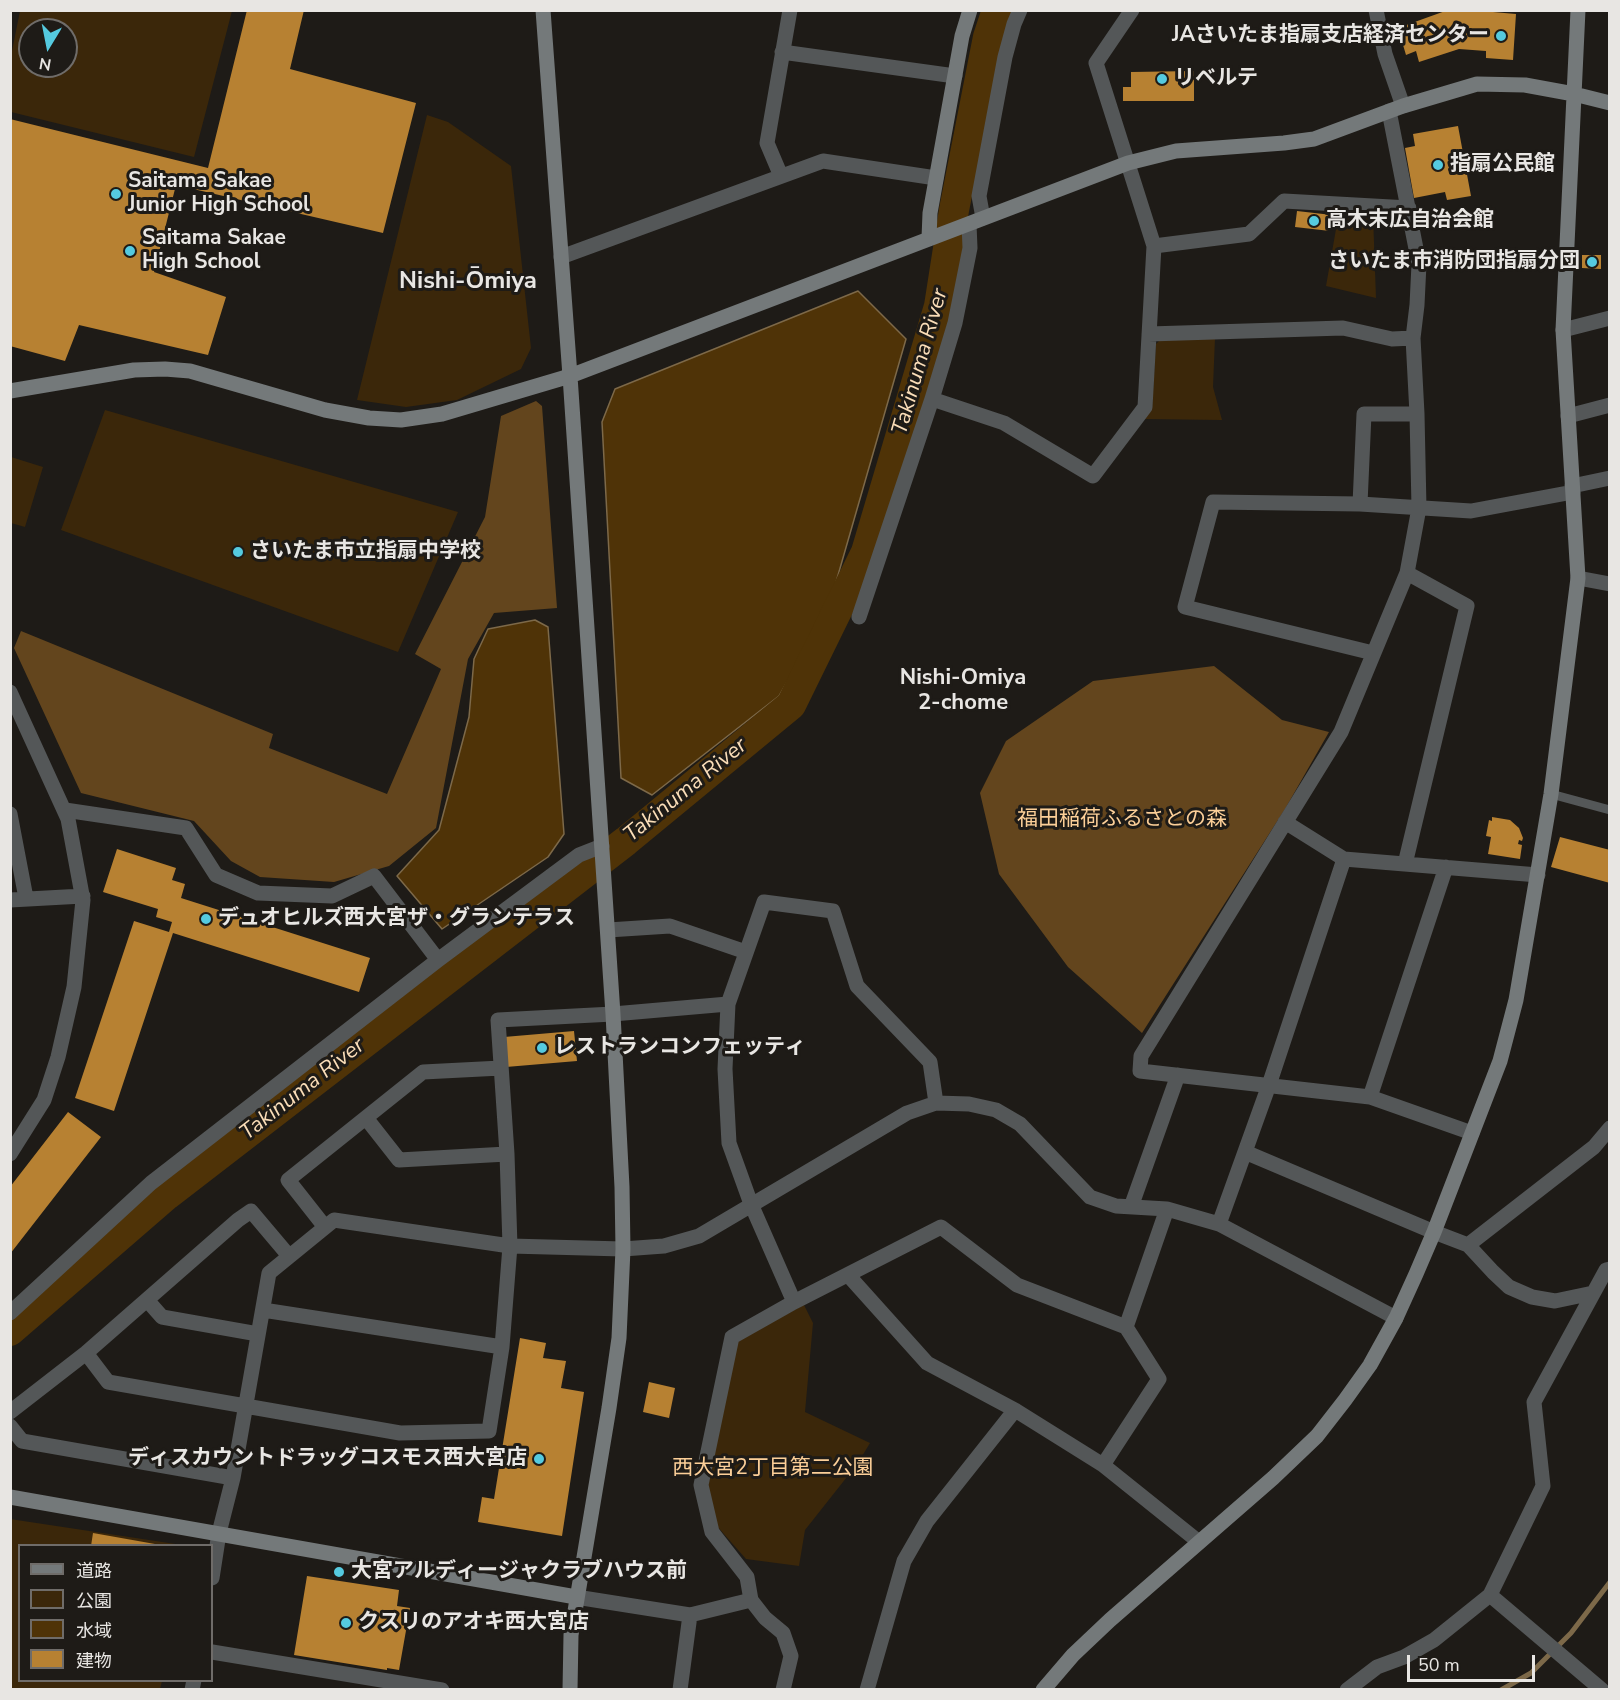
<!DOCTYPE html>
<html>
<head>
<meta charset="utf-8">
<style>
	body { margin:0 }
	#map { position:relative; width:1620px; height:1700px; overflow:hidden; background:#1e1b17; font-family:"Nunito Sans","Noto Sans JP",sans-serif }
	canvas { display:block }
	.frame { position:absolute; inset:0; border:12px solid #e8e6e3; pointer-events:none }
	.legend { position:absolute; left:18px; top:1544px; width:195px; height:138px; box-sizing:border-box; background:#1e1b17; border:2px solid #6f6c69; margin:0; padding:8px 10px; list-style:none; font-size:18px; color:#e8e6e3 }
	.legend li { display:flex; align-items:center; gap:12px; height:30px }
	.legend b { width:30px; border:2px solid #6f6c69 }
	.north { position:absolute; left:18px; top:18px; width:60px; height:60px; box-sizing:border-box; background:#1e1b17; border:2px solid #6f6c69; border-radius:50%; rotate:190deg; font-size:16px; font-weight:700; line-height:24px; text-align:center; color:#e8e6e3 }
	.north::after { content:''; display:block; margin:auto; width:21px; height:27px; background:#55cadf; clip-path:polygon(50% 0,100% 100%,50% 72%,0 100%) }
	.scale { position:absolute; left:1407px; top:1655px; width:128px; height:27px; box-sizing:border-box; border:3px solid #e8e6e3; border-top:0; padding-left:8px; font-size:18px; line-height:21px; white-space:nowrap; color:#e8e6e3; -webkit-text-stroke:4px #1e1b17; paint-order:stroke }
</style>
</head>
<body>
<div id="map">
<canvas width="1620" height="1700"></canvas>
<div class="frame"></div>
<ul class="legend">
<li><b style="height:8px;background:#74797a"></b>道路</li>
<li><b style="height:16px;background:#3b270a"></b>公園</li>
<li><b style="height:16px;background:#4f3307"></b>水域</li>
<li><b style="height:16px;background:#b78132"></b>建物</li>
</ul>
<div class="north">N</div>
<div class="scale">50 m</div>
</div>
<script>
const ctx = document.querySelector('canvas').getContext('2d');
ctx.lineJoin = 'round';
function paint(path, color) {
  ctx.fillStyle = color;
  ctx.fill(path, 'evenodd');
}
function poly(rows) {
  const path = new Path2D();
  for (const r of rows) {
    path.moveTo(r[0], r[1]);
    for (let i = 2; i < r.length; i += 2) path.lineTo(r[i], r[i + 1]);
  }
  return path;
}
function stroke(path, color, width, dash) {
  ctx.strokeStyle = color;
  ctx.lineWidth = width;
  ctx.lineCap = dash ? 'butt' : 'round';
  ctx.setLineDash(dash || []);
  ctx.stroke(path);
}
function label(font, color, halo, rows, align = 'center') {
  ctx.font = font + ' "Nunito Sans","Noto Sans JP",sans-serif';
  ctx.lineWidth = 6;
  ctx.setLineDash([]);
  ctx.textBaseline = 'middle';
  ctx.strokeStyle = halo;
  ctx.fillStyle = color;
  for (const [text, x, y, turn = 0] of rows) {
    ctx.save();
    ctx.translate(x, y);
    ctx.rotate((+turn || 0) * Math.PI / 180);
    ctx.textAlign = isNaN(turn) ? turn : align;
    if (halo) ctx.strokeText(text, 0, 0);
    ctx.fillText(text, 0, 0);
    ctx.restore();
  }
}
const green = poly([
	[20,11,232,11,194,157,11,112,11,56],
	[30,30,66,30,66,66,30,66],
	[427,115,448,122,511,166,531,348,521,369,457,400,406,407,357,400],
	[1339,212,1373,215,1376,298,1326,286],
	[1162,338,1215,338,1213,387,1222,420,1144,419,1152,408,1156,344],
	[105,410,458,512,398,652,61,530],
	[11,457,43,467,25,527,11,523],
	[804,1305,813,1323,805,1412,870,1443,858,1463,805,1530,799,1566,746,1559,716,1525,706,1484,736,1340],
	[10,1519,182,1545,20,1546,20,1680,162,1681,160,1689,11,1689]
]);
const forest = poly([
	[536,401,542,406,557,608,494,613,468,659,436,828,389,866,334,882,260,877,231,861,194,821,81,793,14,648,21,631,273,734,269,748,387,794,441,669,415,654,485,517,501,416],
	[1214,666,1282,720,1329,732,1285,809,1142,1033,1068,967,999,874,980,793,1006,741,1093,681]
]);
const water = poly([
	[858,291,906,339,828,610,779,696,652,795,621,778,602,422,615,389,858,291],
	[535,620,548,627,564,834,548,857,442,929,397,876,439,830,469,717,474,659,488,629,535,620]
]);
const stream = poly([
	[1501,1690,1531,1673,1571,1633,1610,1582]
]);
const river = poly([
	[10,1331,167,1195,626,841,791,705,866,552,939,306,954,210,988,37,997,10]
]);
const building = poly([
	[247,10,304,10,290,69,416,103,383,233,176,185,154,272,226,297,208,355,79,325,65,361,10,346,10,119,208,168],
	[1448,10,1470,10,1516,14,1513,60,1486,58,1486,51,1459,49,1419,62,1416,51,1406,55,1398,28],
	[1194,71,1194,101,1123,101,1123,87,1131,87,1131,72],
	[1458,126,1471,196,1447,200,1445,192,1414,198,1405,148,1415,146,1413,134],
	[1297,211,1332,215,1330,231,1295,227],
	[1582,255,1601,255,1601,269,1582,268],
	[1492,817,1510,820,1519,828,1523,838,1522,841,1519,840,1518,844,1522,845,1520,859,1488,854,1491,837,1486,836,1489,820,1492,821],
	[1560,837,1610,850,1610,883,1551,867],
	[117,849,176,868,172,880,185,884,181,898,370,958,359,992,173,933,114,1111,75,1098,134,921,169,932,172,922,156,917,158,909,103,892],
	[574,1031,577,1061,506,1067,504,1037],
	[68,1112,101,1137,10,1254,10,1187],
	[520,1338,546,1343,543,1358,566,1361,561,1388,584,1392,562,1536,478,1522,482,1497,494,1499],
	[649,1382,675,1388,669,1418,643,1412],
	[93,1533,155,1544,155,1546,91,1546],
	[307,1576,399,1590,397,1606,410,1608,399,1670,387,1668,387,1670,294,1655]
]);
const lane = poly([
	[1551,794,1610,810]
]);
const street = poly([
	[1132,10,1096,63,1154,246,1249,234,1284,201,1409,208],
	[1376,10,1385,54,1403,106],
	[782,52,955,76],
	[1389,111,1419,264,1417,305,1413,338,1417,414,1419,508,1407,573,1341,732,1141,1056,1140,1071,1370,1097,1472,1133],
	[781,176,767,143,790,10],
	[983,218,979,196,1005,57,1014,24,1020,10],
	[561,257,823,161,936,178],
	[1563,330,1610,318],
	[1149,334,1343,328,1392,339,1413,338],
	[932,399,1004,423,1093,476,1145,407,1154,246],
	[1568,416,1610,405],
	[1572,486,1610,478],
	[1360,504,1364,414,1417,414],
	[1578,578,1610,584],
	[859,617,932,399,955,323,970,248,969,224],
	[1373,653,1185,607,1213,502,1360,504,1471,511,1573,492],
	[10,692,68,819,83,900,74,987,58,1057,44,1100,10,1154],
	[65,810,186,828,216,875,258,893,332,896,374,876,438,960],
	[10,814,26,898],
	[1285,822,1344,859,1538,875],
	[1405,864,1467,606,1407,573],
	[10,900,83,896],
	[608,930,670,926,746,952],
	[1370,1097,1446,867],
	[366,1118,399,1160,507,1154],
	[1245,1152,1434,1232,1468,1245,1594,1147,1610,1128],
	[1131,1207,1178,1075],
	[1219,1224,1269,1085,1344,859],
	[325,1227,288,1180,423,1072,501,1068],
	[1468,1245,1493,1272,1509,1287,1532,1297,1555,1301,1593,1293],
	[848,1275,927,1363,1015,1410,1103,1465,1199,1542],
	[147,1300,162,1317,258,1334],
	[794,1302,751,1204,729,1143,725,1069,728,1004,764,902,833,911,857,986,930,1062,936,1103],
	[263,1310,502,1347],
	[10,1313,151,1183,438,960,579,855,602,846],
	[1126,1327,1167,1209],
	[86,1353,108,1382,400,1433,489,1431,502,1347,510,1246,507,1154,498,1020,613,1014,728,1004],
	[10,1412,86,1353,238,1220,251,1211,289,1256],
	[10,1426,22,1441,233,1478],
	[212,1578,219,1533,233,1478,269,1273,334,1220,510,1246,623,1249,664,1246,699,1236,907,1113,936,1103,969,1104,996,1110,1020,1124,1090,1197,1116,1206,1167,1209,1219,1224,1396,1318],
	[1490,1595,1602,1690],
	[576,1597,690,1615,751,1600],
	[212,1652,442,1690],
	[192,1690,194,1680],
	[680,1690,690,1615],
	[783,1690,791,1656,783,1633,765,1618,751,1600,747,1577,712,1532,701,1485,732,1337,794,1302,941,1227,1017,1285,1126,1327,1159,1379,1103,1465],
	[867,1690,904,1561,927,1521,1015,1410],
	[1347,1690,1377,1667,1404,1657,1434,1640,1490,1595,1543,1486,1534,1402,1606,1270,1610,1269]
]);
const secondary = poly([
	[543,10,570,376,613,1014,622,1187,623,1249,619,1338,609,1408,571,1635,570,1690],
	[929,238,930,213,962,36,970,10],
	[10,391,134,370,165,369,190,371,325,410,369,418,401,420,442,414,570,376,1128,163,1176,151,1284,143,1314,139,1403,106,1477,84,1525,85,1574,94,1610,103],
	[10,1497,576,1597],
	[1043,1690,1073,1655,1110,1620,1273,1478,1317,1436,1345,1400,1370,1365,1396,1318,1416,1274,1434,1232,1500,1061,1516,1000,1551,794,1578,578,1563,330,1578,10]
]);
const markers = [
	[1501,36,6,"#55cadf"],
	[1162,79,6,"#55cadf"],
	[1438,165,6,"#55cadf"],
	[116,194,6,"#55cadf"],
	[1314,221,6,"#55cadf"],
	[130,251,6,"#55cadf"],
	[1592,262,6,"#55cadf"],
	[238,552,6,"#55cadf"],
	[206,919,6,"#55cadf"],
	[542,1048,6,"#55cadf"],
	[539,1459,6,"#55cadf"],
	[339,1572,6,"#55cadf"],
	[346,1623,6,"#55cadf"]
];
const poiNames = [
	["JAさいたま指扇支店経済センター",1489,36,"right"],
	["リベルテ",1174,79],
	["指扇公民館",1450,165],
	["Saitama Sakae",128,182],
	["Junior High School",128,206],
	["高木末広自治会館",1326,221],
	["Saitama Sakae",142,239],
	["High School",142,263],
	["さいたま市消防団指扇分団",1580,262,"right"],
	["さいたま市立指扇中学校",250,552],
	["デュオヒルズ西大宮ザ・グランテラス",218,919],
	["レストランコンフェッティ",554,1048],
	["ディスカウントドラッグコスモス西大宮店",527,1459,"right"],
	["大宮アルディージャクラブハウス前",351,1572],
	["クスリのアオキ西大宮店",358,1623]
];
const parkNames = [
	["福田稲荷ふるさとの森",1122,820],
	["西大宮2丁目第二公園",773,1469]
];
const waterNames = [
	["Takinuma River",921,362,-74],
	["Takinuma River",686,791,-39],
	["Takinuma River",303,1090,-38]
];
const neighbourhoodNames = [
	["Nishi-Omiya",963,679],
	["2-chome",963,704]
];
const quarterNames = [
	["Nishi-Ōmiya",468,282]
];
paint(green, '#3b270a');
paint(forest, '#63451d');
paint(water, '#4f3307');
stroke(water, '#7d6949', 1.5);
stroke(stream, '#7d6949', 5);
stroke(river, '#4f3307', 30);
paint(building, '#b78132');
stroke(lane, '#545758', 9);
stroke(street, '#545758', 15);
stroke(secondary, '#74797a', 15);
for (const [x, y, r, color] of markers) {
  const dot = new Path2D();
  dot.arc(x, y, r, 0, 2 * Math.PI);
  ctx.fillStyle = color;
  ctx.fill(dot);
  stroke(dot, '#1e1b17', 2);
}
label('bold 21px', '#e8e6e3', '#1e1b17', poiNames, 'left');
label('21px', '#fccf98', '#1e1b17', parkNames);
label('italic 22px', '#faddb8', '#1e1b17', waterNames);
label('bold 22px', '#e8e6e3', '#1e1b17', neighbourhoodNames);
label('bold 24px', '#e8e6e3', '#1e1b17', quarterNames);
</script>
</body>
</html>
